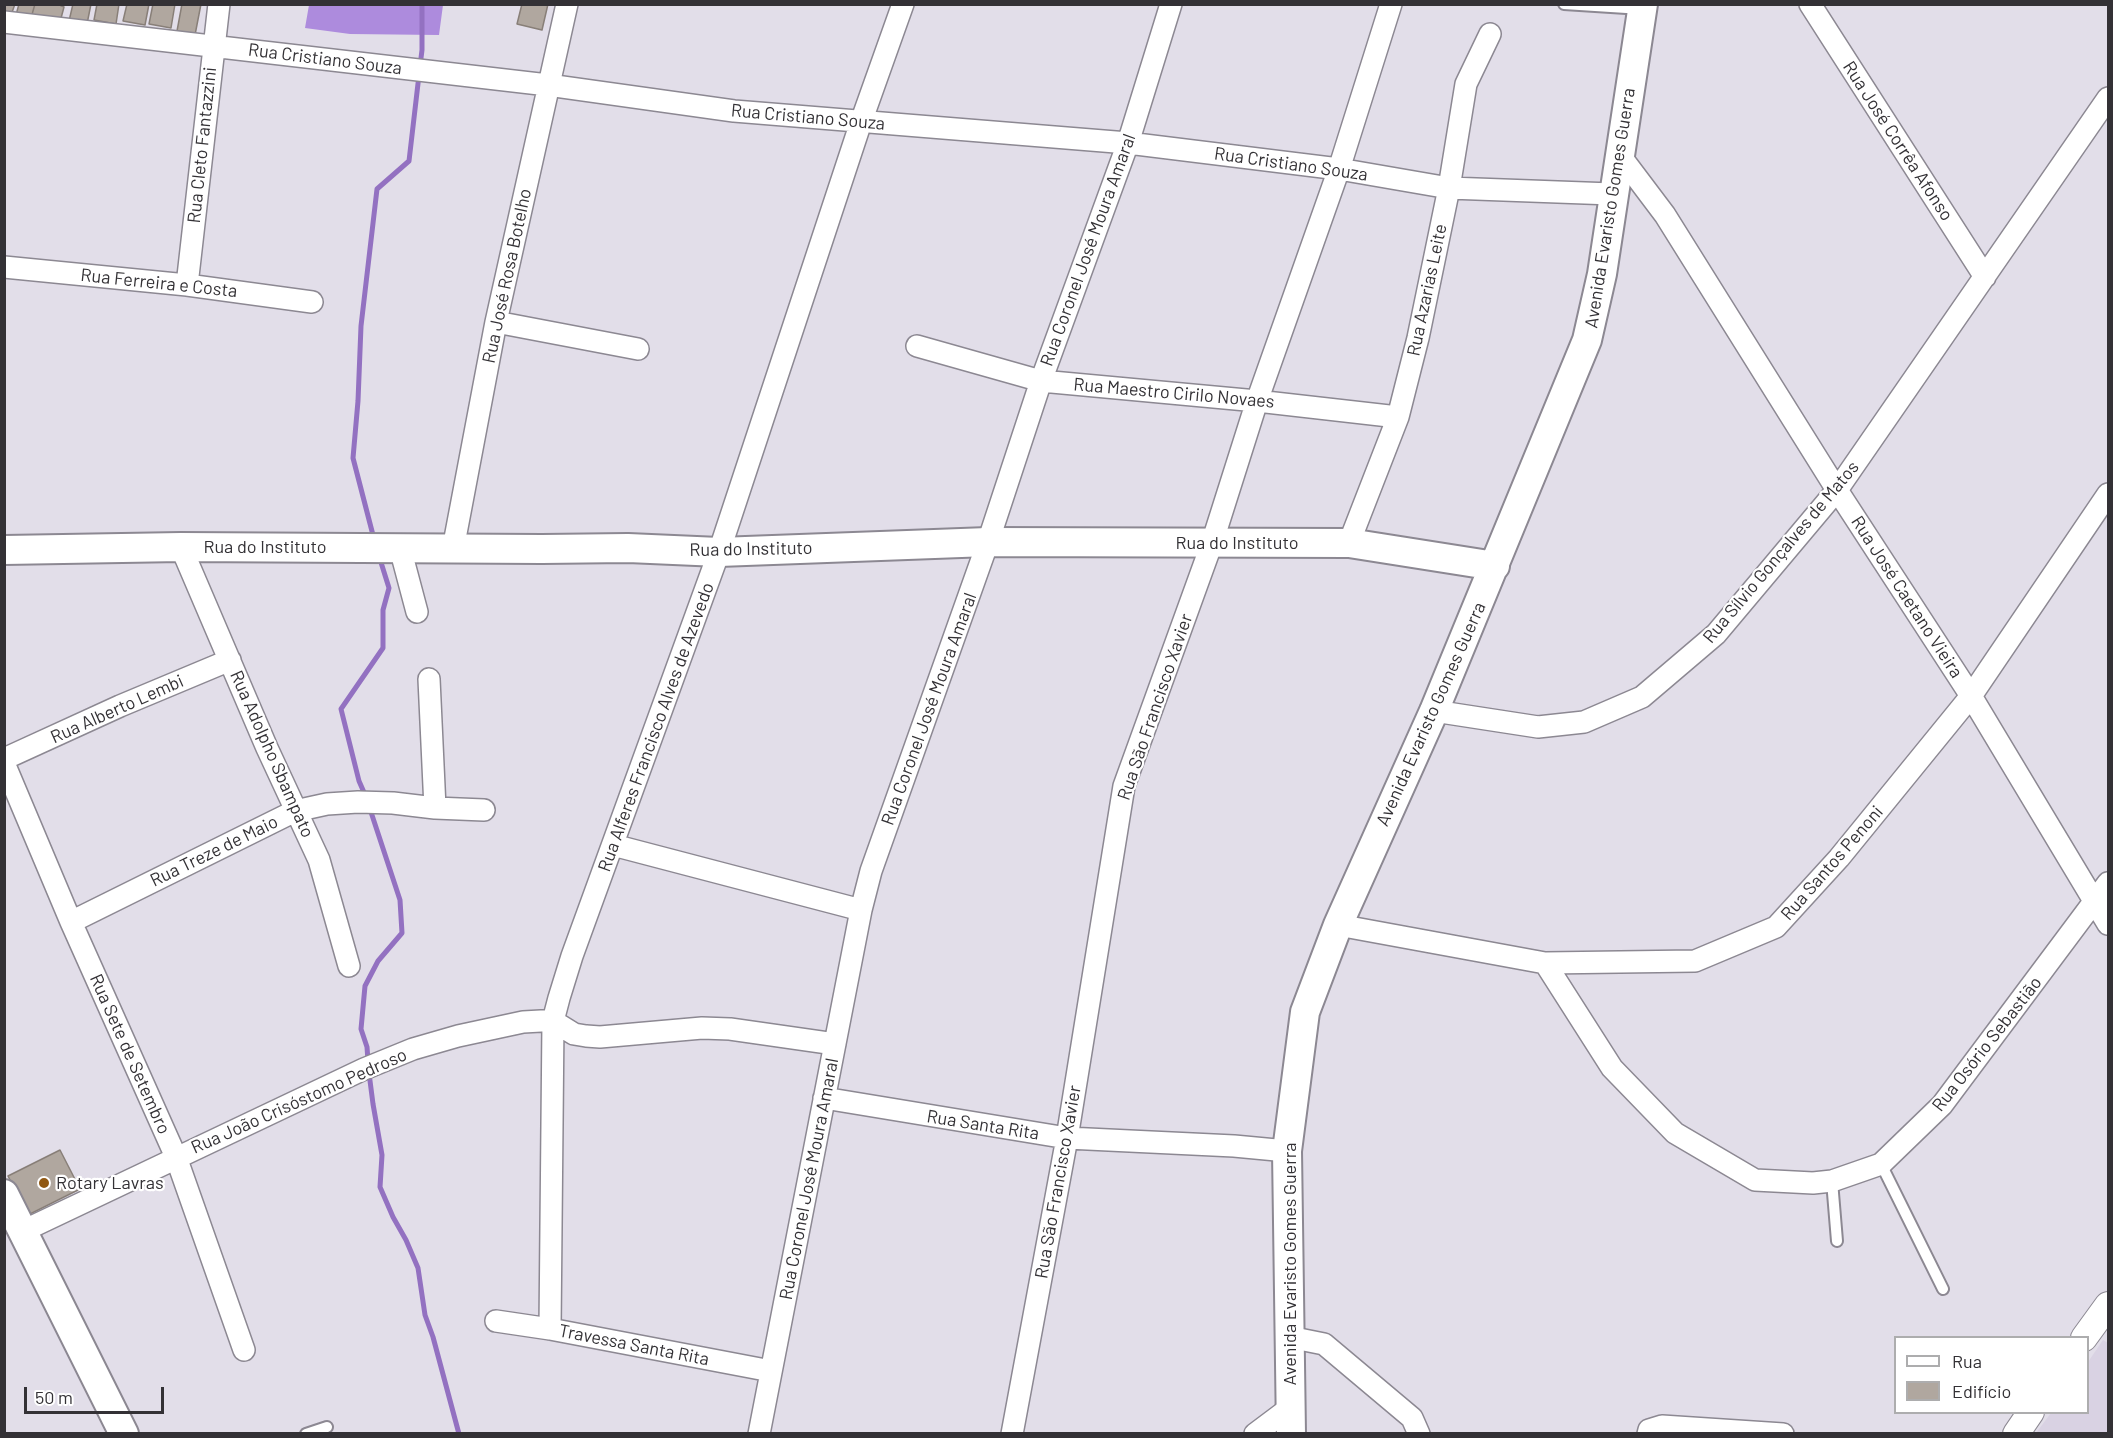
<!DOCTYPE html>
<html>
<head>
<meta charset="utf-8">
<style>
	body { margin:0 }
	#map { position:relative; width:2113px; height:1438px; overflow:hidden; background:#e2dee9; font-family:Barlow,sans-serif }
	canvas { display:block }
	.frame { position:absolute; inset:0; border:6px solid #333135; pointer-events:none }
	.legend { position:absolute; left:1894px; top:1336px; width:195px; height:78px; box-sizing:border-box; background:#fff; border:2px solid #adadae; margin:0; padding:8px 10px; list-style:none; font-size:18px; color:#333135 }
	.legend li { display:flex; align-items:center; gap:12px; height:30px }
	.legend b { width:30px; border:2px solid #adadae }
	.scale { position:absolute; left:24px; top:1387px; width:140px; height:27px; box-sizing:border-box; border:3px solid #333135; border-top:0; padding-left:8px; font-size:18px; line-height:21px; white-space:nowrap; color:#333135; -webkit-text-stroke:4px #fff; paint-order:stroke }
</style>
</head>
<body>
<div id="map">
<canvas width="2113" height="1438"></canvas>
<div class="frame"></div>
<ul class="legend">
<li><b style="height:8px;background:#fff"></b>Rua</li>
<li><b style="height:16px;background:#b0a79f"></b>Edifício</li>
</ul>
<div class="scale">50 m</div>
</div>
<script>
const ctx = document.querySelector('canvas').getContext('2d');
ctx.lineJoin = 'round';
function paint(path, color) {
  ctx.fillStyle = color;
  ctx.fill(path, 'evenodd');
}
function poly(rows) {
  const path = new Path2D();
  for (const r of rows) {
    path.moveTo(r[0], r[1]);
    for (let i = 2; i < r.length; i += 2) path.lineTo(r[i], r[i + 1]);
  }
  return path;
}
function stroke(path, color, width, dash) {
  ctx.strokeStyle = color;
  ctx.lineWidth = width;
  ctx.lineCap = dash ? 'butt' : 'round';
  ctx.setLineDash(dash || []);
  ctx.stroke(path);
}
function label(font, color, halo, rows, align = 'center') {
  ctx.font = font + ' Barlow,sans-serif';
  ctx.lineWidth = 4.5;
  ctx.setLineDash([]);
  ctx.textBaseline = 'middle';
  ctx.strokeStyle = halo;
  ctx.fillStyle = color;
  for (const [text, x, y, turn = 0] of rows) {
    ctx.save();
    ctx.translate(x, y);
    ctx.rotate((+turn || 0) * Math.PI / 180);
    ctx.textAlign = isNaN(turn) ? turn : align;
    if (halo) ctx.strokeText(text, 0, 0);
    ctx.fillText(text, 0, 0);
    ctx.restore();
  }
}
const built = poly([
	[2103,1340,2108,1343,2108,1433,2036,1433,2051,1413,2088,1412,2088,1362]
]);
const forest = poly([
	[309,5,309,4,443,5,439,35,350,34,305,28]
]);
const stream = poly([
	[420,66,422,50,422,4],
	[374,539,353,458,358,401,361,326,377,189,409,161,419,75],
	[366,797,359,781,341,709,383,648,383,610,389,588,379,556],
	[368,1061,367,1047,361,1029,365,986,378,961,402,933,400,900,369,806],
	[369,1073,373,1104,382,1155,380,1187,393,1217,406,1240,418,1268,425,1315,433,1337,459,1434]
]);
const building = poly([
	[4,4,15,4,10,18,4,17,4,4],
	[19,4,35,4,31,18,16,15,19,4],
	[35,4,57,4,64,7,60,22,31,18,35,4],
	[73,4,91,4,87,24,69,21,73,4],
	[97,4,119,4,116,24,94,20,97,4],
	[127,4,149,4,145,25,123,21,127,4],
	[153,4,175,4,171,28,149,24,153,4],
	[182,4,201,4,195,35,177,31,182,4],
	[522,4,548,4,542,30,517,24,522,4],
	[60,1150,80,1189,28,1215,8,1176,60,1150]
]);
const service = poly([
	[1564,4,1642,9],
	[1881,1164,1943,1289],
	[1832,1181,1837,1241],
	[306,1434,327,1427]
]);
const minor = poly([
	[1810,4,1985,277],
	[4,22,548,85,734,111,1128,143,1339,169,1449,188,1612,194],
	[1619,154,1665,215,1837,490,1971,696,2108,924],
	[4,267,187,285,312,302],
	[187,285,219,4],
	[496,322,638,349],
	[917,346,1041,381,1257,401,1398,417],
	[1349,543,1398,417,1418,338,1449,188,1466,84,1490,34],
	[181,547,267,748,319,860,349,966],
	[400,548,417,612],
	[453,549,496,322,567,4],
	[429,679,435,808],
	[1434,711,1538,727,1584,722,1642,697,1716,634,1837,490,2108,98],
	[4,759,120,706,230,660],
	[4,763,71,922,176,1157,244,1350],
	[613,845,861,910],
	[71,922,295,811,327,804,358,802,393,803,435,808,484,810],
	[1338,925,1545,963,1695,961,1776,927,1839,858,1971,696,2108,494],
	[1545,963,1612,1068,1675,1133,1755,1180,1813,1183,1832,1181,1881,1164,1942,1105,2108,883],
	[824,1098,1067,1138,1234,1146,1287,1151],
	[23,1231,364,1069,413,1049,458,1036,523,1022,541,1021,553,1021,574,1034,586,1036,600,1037,702,1028,730,1029,835,1044],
	[496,1321,550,1329,771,1371],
	[550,1329,553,1021,559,998,572,956,719,552,861,122,903,4],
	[1289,1337,1324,1344,1412,1418,1419,1434],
	[759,1434,861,910,871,871,988,542,1041,381,1128,143,1171,4],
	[1012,1434,1067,1138,1124,786,1212,543,1257,401,1339,169,1391,4],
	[1255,1434,1291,1407],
	[1648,1434,1649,1430,1662,1426,1783,1434]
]);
const tertiary = poly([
	[2084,1338,2108,1305],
	[2016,1434,2031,1412]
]);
const secondary = poly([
	[4,550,181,547,542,549,628,548,719,552,988,542,1349,543,1495,566],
	[4,1194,124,1434],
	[1291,1434,1287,1151,1305,1012,1338,925,1434,711,1587,340,1602,274,1643,4]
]);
const markers = [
	[44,1183,6,"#905711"]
];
const streetNames = [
	["Rua Cristiano Souza",325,59,7],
	["Rua Cristiano Souza",808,117,5],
	["Rua José Corrêa Afonso",1898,141,57],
	["Rua Cleto Fantazzini",202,145,-84],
	["Rua Cristiano Souza",1291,164,8],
	["Avenida Evaristo Gomes Guerra",1610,208,-81],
	["Rua Coronel José Moura Amaral",1088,250,-70],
	["Rua José Rosa Botelho",507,276,-78],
	["Rua Ferreira e Costa",159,283,6],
	["Rua Azarias Leite",1427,290,-78],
	["Rua Maestro Cirilo Novaes",1174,393,5],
	["Rua do Instituto",1237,543],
	["Rua do Instituto",265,547],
	["Rua do Instituto",751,549,-1],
	["Rua Sílvio Gonçalves de Matos",1781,552,-50],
	["Rua José Caetano Vieira",1907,597,57],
	["Rua São Francisco Xavier",1155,707,-71],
	["Rua Alberto Lembi",117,709,-24],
	["Rua Coronel José Moura Amaral",929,709,-70],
	["Avenida Evaristo Gomes Guerra",1431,714,-66],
	["Rua Alferes Francisco Alves de Azevedo",656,727,-70],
	["Rua Adolpho Sbampato",272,754,66],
	["Rua Treze de Maio",214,851,-26],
	["Rua Santos Penoni",1832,863,-49],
	["Rua Osório Sebastião",1987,1044,-52],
	["Rua Sete de Setembro",130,1054,66],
	["Rua João Crisóstomo Pedroso",299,1101,-24],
	["Rua Santa Rita",983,1125,9],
	["Rua Coronel José Moura Amaral",809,1179,-79],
	["Rua São Francisco Xavier",1058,1182,-80],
	["Avenida Evaristo Gomes Guerra",1290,1264,-90],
	["Travessa Santa Rita",634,1345,11]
];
const poiNames = [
	["Rotary Lavras",56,1183]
];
paint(built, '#d9d2e3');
paint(forest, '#ad8bdd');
stroke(stream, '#9371c1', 5);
paint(building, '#b0a79f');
stroke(building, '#887f78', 1.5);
stroke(service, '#8c8892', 14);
stroke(minor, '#8c8892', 24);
stroke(tertiary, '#8c8892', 28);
stroke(secondary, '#8c8892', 32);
stroke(service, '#fff', 10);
stroke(minor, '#fff', 21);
stroke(tertiary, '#fff', 26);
stroke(secondary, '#fff', 28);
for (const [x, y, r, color] of markers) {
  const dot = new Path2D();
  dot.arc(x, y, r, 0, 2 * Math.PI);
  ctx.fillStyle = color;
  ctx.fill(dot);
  stroke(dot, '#fff', 2);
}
label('18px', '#333135', '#fff', streetNames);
label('18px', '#333135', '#fff', poiNames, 'left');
</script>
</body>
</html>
